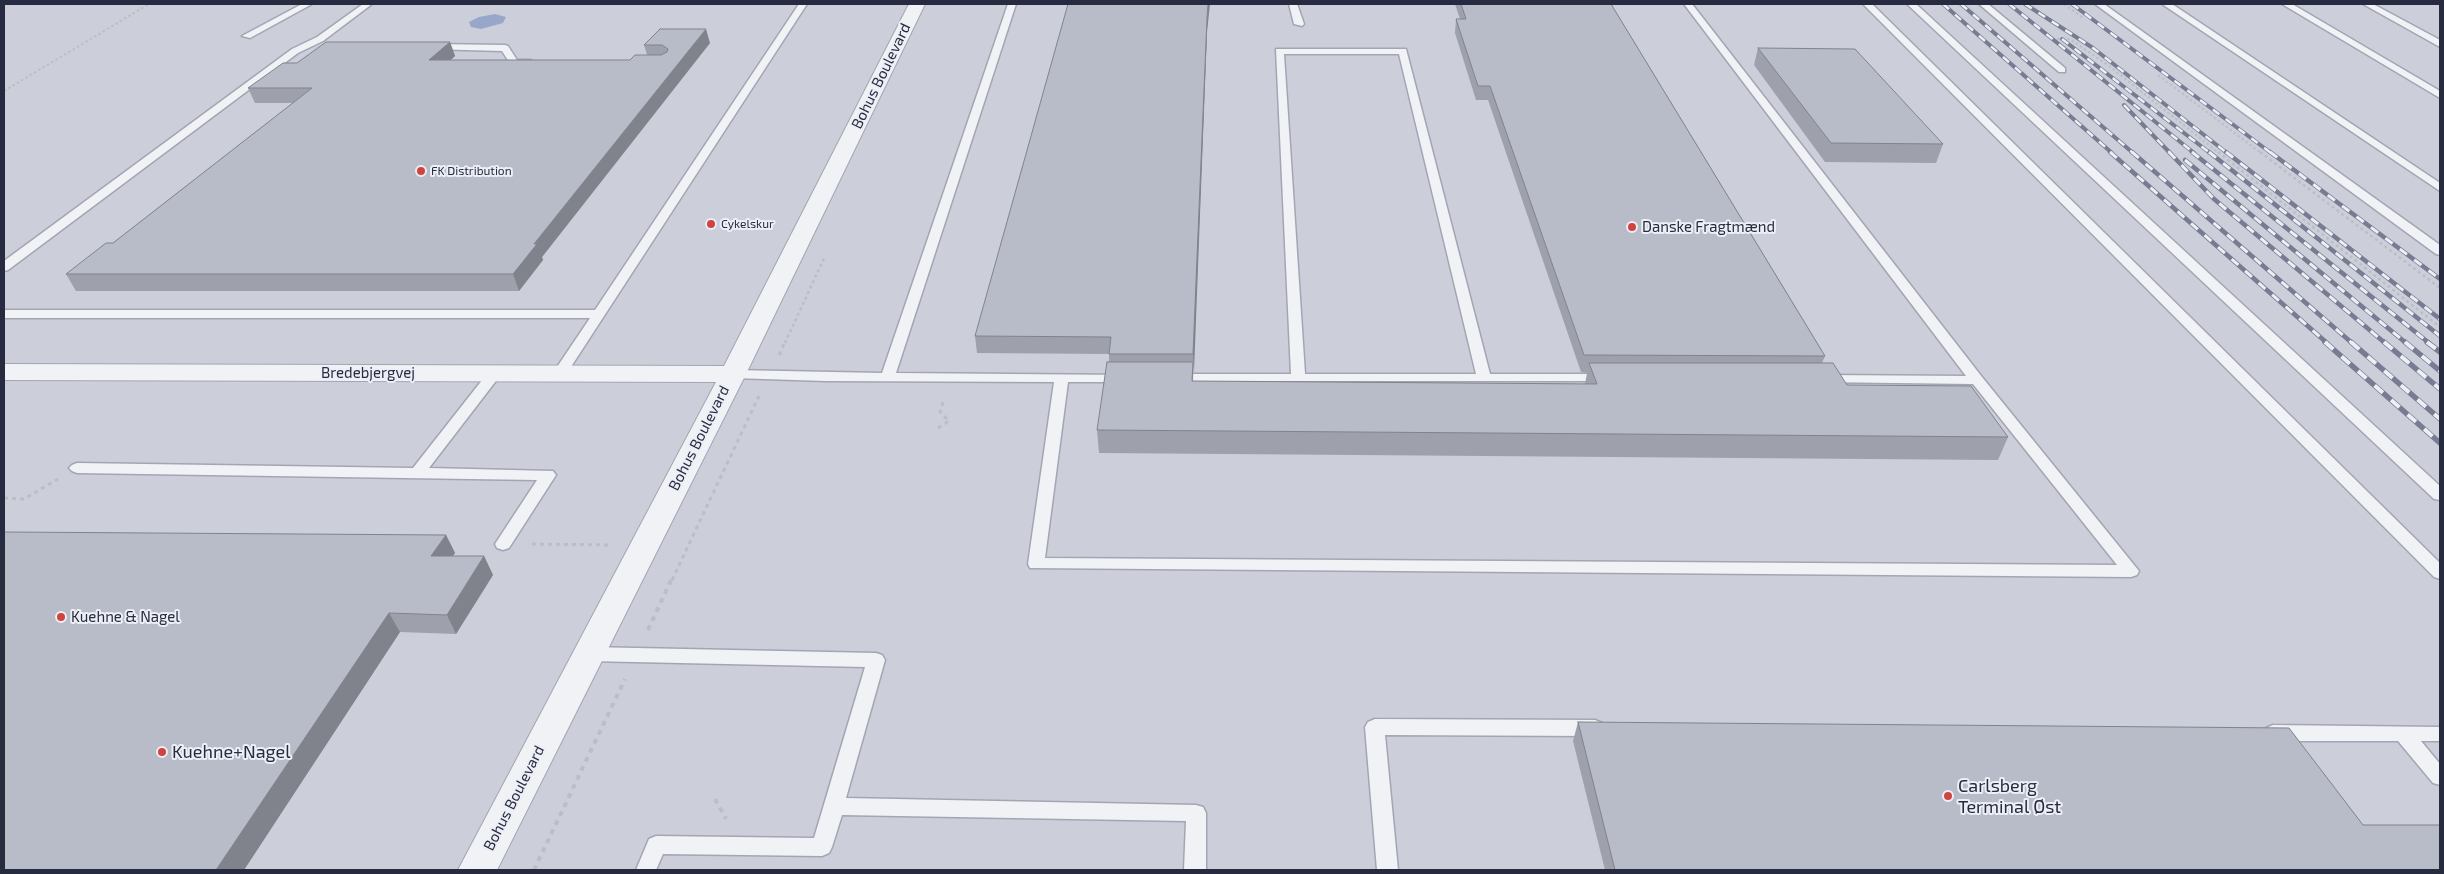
<!DOCTYPE html>
<html>
<head>
<meta charset="utf-8">
<style>
	body { margin:0 }
	#map { position:relative; width:2444px; height:874px; overflow:hidden; background:#dee0e8; font-family:"Exo 2",sans-serif }
	canvas { display:block }
	.frame { position:absolute; inset:0; border:5px solid #272b3f; pointer-events:none }
</style>
</head>
<body>
<div id="map">
<canvas width="2444" height="874"></canvas>
<div class="frame"></div>
</div>
<script>
const ctx = document.querySelector('canvas').getContext('2d');
ctx.lineJoin = 'round';
function paint(path, color) {
  ctx.fillStyle = color;
  ctx.fill(path, 'evenodd');
}
function poly(rows) {
  const path = new Path2D();
  for (const r of rows) {
    path.moveTo(r[0], r[1]);
    for (let i = 2; i < r.length; i += 2) path.lineTo(r[i], r[i + 1]);
  }
  return path;
}
function stroke(path, color, width, dash) {
  ctx.strokeStyle = color;
  ctx.lineWidth = width;
  ctx.lineCap = dash ? 'butt' : 'round';
  ctx.setLineDash(dash || []);
  ctx.stroke(path);
}
function label(font, color, halo, rows, align = 'center') {
  ctx.font = font + ' "Exo 2",sans-serif';
  ctx.lineWidth = 4;
  ctx.setLineDash([]);
  ctx.textBaseline = 'middle';
  ctx.strokeStyle = halo;
  ctx.fillStyle = color;
  for (const [text, x, y, turn = 0] of rows) {
    ctx.save();
    ctx.translate(x, y);
    ctx.rotate((+turn || 0) * Math.PI / 180);
    ctx.textAlign = isNaN(turn) ? turn : align;
    if (halo) ctx.strokeText(text, 0, 0);
    ctx.fillText(text, 0, 0);
    ctx.restore();
  }
}
const built = poly([
	[4,4,2440,4,2440,870,4,870]
]);
const water = poly([
	[495,14,506,17,503,23,481,29,471,27,469,22,479,17]
]);
const pathFar3 = poly([
	[2064,4,2083,18],
	[2057,39,2070,39,2109,66,2219,153],
	[2158,75,2261,153],
	[4,91,149,4]
]);
const pathFar2 = poly([
	[2218,152,2440,327],
	[2260,152,2440,288],
	[785,343,825,256]
]);
const pathFar1 = poly([
	[779,355,785,342],
	[938,428,949,421,940,412,944,399],
	[4,498,24,499,58,479],
	[532,544,611,545],
	[672,580,759,396]
]);
const path = poly([
	[648,630,672,578],
	[715,799,726,819],
	[534,870,625,679]
]);
const lane = poly([
	[302,4,312,4,250,38,242,36,302,4],
	[363,4,372,4,323,41,298,53,8,270,4,271,4,261,292,49,317,37,363,4],
	[799,4,807,4,565,376,555,376,553,373,590,318,4,318,4,310,595,310,799,4],
	[1008,4,1016,4,896,373,1129,375,1131,378,1124,382,1068,382,1045,558,2117,565,1973,384,1819,382,1817,379,1824,375,1966,376,1684,4,1692,4,1982,377,2139,571,2137,575,2131,577,1030,568,1028,564,1054,382,825,381,733,378,726,374,733,370,882,373,1008,4],
	[1289,4,1297,4,1304,24,1302,26,1294,24,1289,4],
	[1863,4,1872,4,2440,563,2440,579,2434,577,1863,4],
	[1907,4,1916,4,2440,486,2440,500,2434,499,1907,4],
	[1979,4,1988,4,2065,68,2065,72,2059,72,1979,4],
	[2095,4,2104,4,2440,245,2440,255,2436,254,2095,4],
	[2162,4,2172,4,2440,183,2440,191,2162,4],
	[2282,4,2292,4,2440,91,2440,98,2282,4],
	[2363,4,2373,4,2440,40,2440,47,2363,4],
	[432,44,505,45,508,46,517,60,531,60,536,63,531,66,514,66,511,65,502,51,429,49,429,45,432,44],
	[1276,49,1406,49,1490,374,1606,374,1611,375,1613,378,1611,381,1169,381,1167,378,1174,374,1291,374,1276,49],
	[1284,54,1399,54,1476,374,1305,374,1284,54],
	[495,369,502,373,429,468,553,471,556,475,509,548,503,550,497,548,495,544,537,480,77,473,72,471,69,468,72,465,77,463,413,468,490,370,495,369],
	[588,647,876,653,882,655,885,660,846,798,1196,805,1203,807,1206,813,1206,870,1184,870,1186,821,842,815,832,847,829,853,822,856,663,854,656,870,636,870,649,839,656,836,814,838,865,667,588,661,582,659,579,654,582,649,588,647],
	[1375,719,1595,720,1602,723,1605,728,1602,733,1595,736,1385,735,1398,870,1377,870,1365,727,1368,722,1375,719],
	[2273,725,2440,727,2440,741,2421,741,2440,764,2440,785,2433,783,2398,741,2273,741,2266,738,2263,733,2266,728,2273,725]
]);
const street = poly([
	[909,4,925,4,746,374,497,870,458,870,716,382,4,380,4,364,724,366,909,4]
]);
const railFar2 = poly([
	[1943,4,2112,153],
	[1961,4,2133,153],
	[2009,4,2194,153],
	[2025,4,2093,48,2227,153],
	[2072,4,2271,153],
	[2062,39,2210,153],
	[2124,105,2170,153]
]);
const railFar1 = poly([
	[2110,152,2327,343],
	[2132,152,2352,343],
	[2169,152,2214,199,2385,343],
	[2192,152,2429,343],
	[2209,152,2440,336],
	[2226,152,2440,319],
	[2270,152,2440,279],
	[2185,160,2406,343]
]);
const rail = poly([
	[2325,342,2440,443],
	[2351,342,2440,419],
	[2384,342,2440,389],
	[2405,342,2440,371],
	[2427,342,2440,352]
]);
const wall = poly([
	[1455,4,1611,4,1825,356,1822,363,1847,385,2008,437,1998,460,1099,453,1097,430,1109,362,1109,354,977,353,975,336,1207,32,1193,381,1585,384,1587,373,1581,372,1488,100,1476,100,1455,33,1456,19,1460,19],
	[450,42,455,56,451,60,630,60,647,55,644,45,710,43,542,257,543,260,519,291,76,291,66,274,113,243,293,103,255,103,248,88,297,63],
	[1758,48,1943,144,1936,163,1825,162,1754,65],
	[446,535,455,553,453,556,484,556,493,575,456,634,400,632,244,870,4,870],
	[1578,722,2363,825,2440,870,1605,870,1573,741]
]);
const shadedWall = poly([
	[1208,4,1210,4,1207,32,1194,372,1193,354,1207,18],
	[706,29,710,43,542,257,543,260,519,291,513,274,534,244],
	[450,42,455,56,435,74,429,60],
	[446,535,455,553,440,575,431,556],
	[484,556,493,575,456,634,447,615],
	[389,613,400,632,244,870,216,870]
]);
const building = poly([
	[1068,4,1208,4,1207,18,1193,354,1109,354,1111,337,975,336,1068,4],
	[1461,4,1611,4,1825,356,1584,355,1490,86,1478,86,1456,19,1466,19,1461,4],
	[660,29,706,29,534,244,537,244,513,274,66,274,106,243,113,243,312,88,248,88,283,63,297,63,326,42,450,42,429,60,630,60,635,55,661,55,667,52,668,49,662,45,644,45,660,29],
	[1758,48,1855,49,1943,144,1831,143,1758,48],
	[1107,362,1193,362,1192,381,1597,384,1589,363,1833,363,1847,385,1971,386,2008,437,1097,430,1107,362],
	[4,532,446,535,431,556,484,556,447,615,389,613,216,870,4,870,4,532],
	[1578,722,2289,728,2363,825,2440,825,2440,870,1615,870,1578,722]
]);
const markers = [
	[421,171,5,"#d1433f"],
	[711,224,5,"#d1433f"],
	[1632,227,5,"#d1433f"],
	[61,617,5,"#d1433f"],
	[162,752,5,"#d1433f"],
	[1948,796,5,"#d1433f"]
];
const farPoinames = [
	["FK Distribution",431,171],
	["Cykelskur",721,224]
];
const streetNames = [
	["Bohus Boulevard",881,76,-64],
	["Bredebjergvej",368,373],
	["Bohus Boulevard",699,438,-63],
	["Bohus Boulevard",514,798,-63]
];
const poiNames = [
	["Danske Fragtmænd",1642,227],
	["Kuehne & Nagel",71,617]
];
const nearPoinames = [
	["Kuehne+Nagel",172,752],
	["Carlsberg",1958,786],
	["Terminal Øst",1958,807]
];
paint(built, '#cccfda');
paint(water, '#98a7c9');
stroke(lane, '#a3a6b2', 3);
stroke(street, '#a3a6b2', 2);
stroke(pathFar3, '#bcbec6', 2, [2.5, 2.5]);
stroke(pathFar2, '#bcbec6', 2.5, [3, 3]);
stroke(pathFar1, '#bcbec6', 3, [4, 4]);
stroke(path, '#bcbec6', 4, [5, 5]);
paint(lane, '#f1f2f6');
paint(street, '#f1f2f6');
stroke(railFar2, '#777c92', 4);
stroke(railFar1, '#777c92', 4.5);
stroke(rail, '#777c92', 5.5);
stroke(railFar2, '#edeff6', 2.5, [8]);
stroke(railFar1, '#edeff6', 3, [9]);
stroke(rail, '#edeff6', 4, [11]);
paint(wall, '#9ea1ac');
paint(shadedWall, '#81838c');
paint(building, '#b8bbc8');
stroke(building, '#81838c', 1);
for (const [x, y, r, color] of markers) {
  const dot = new Path2D();
  dot.arc(x, y, r, 0, 2 * Math.PI);
  ctx.fillStyle = color;
  ctx.fill(dot);
  stroke(dot, '#edeff6', 2);
}
label('12px', '#272b3f', '#edeff6', farPoinames, 'left');
label('15px', '#272b3f', '#edeff6', streetNames);
label('15px', '#272b3f', '#edeff6', poiNames, 'left');
label('18px', '#272b3f', '#edeff6', nearPoinames, 'left');
</script>
</body>
</html>
